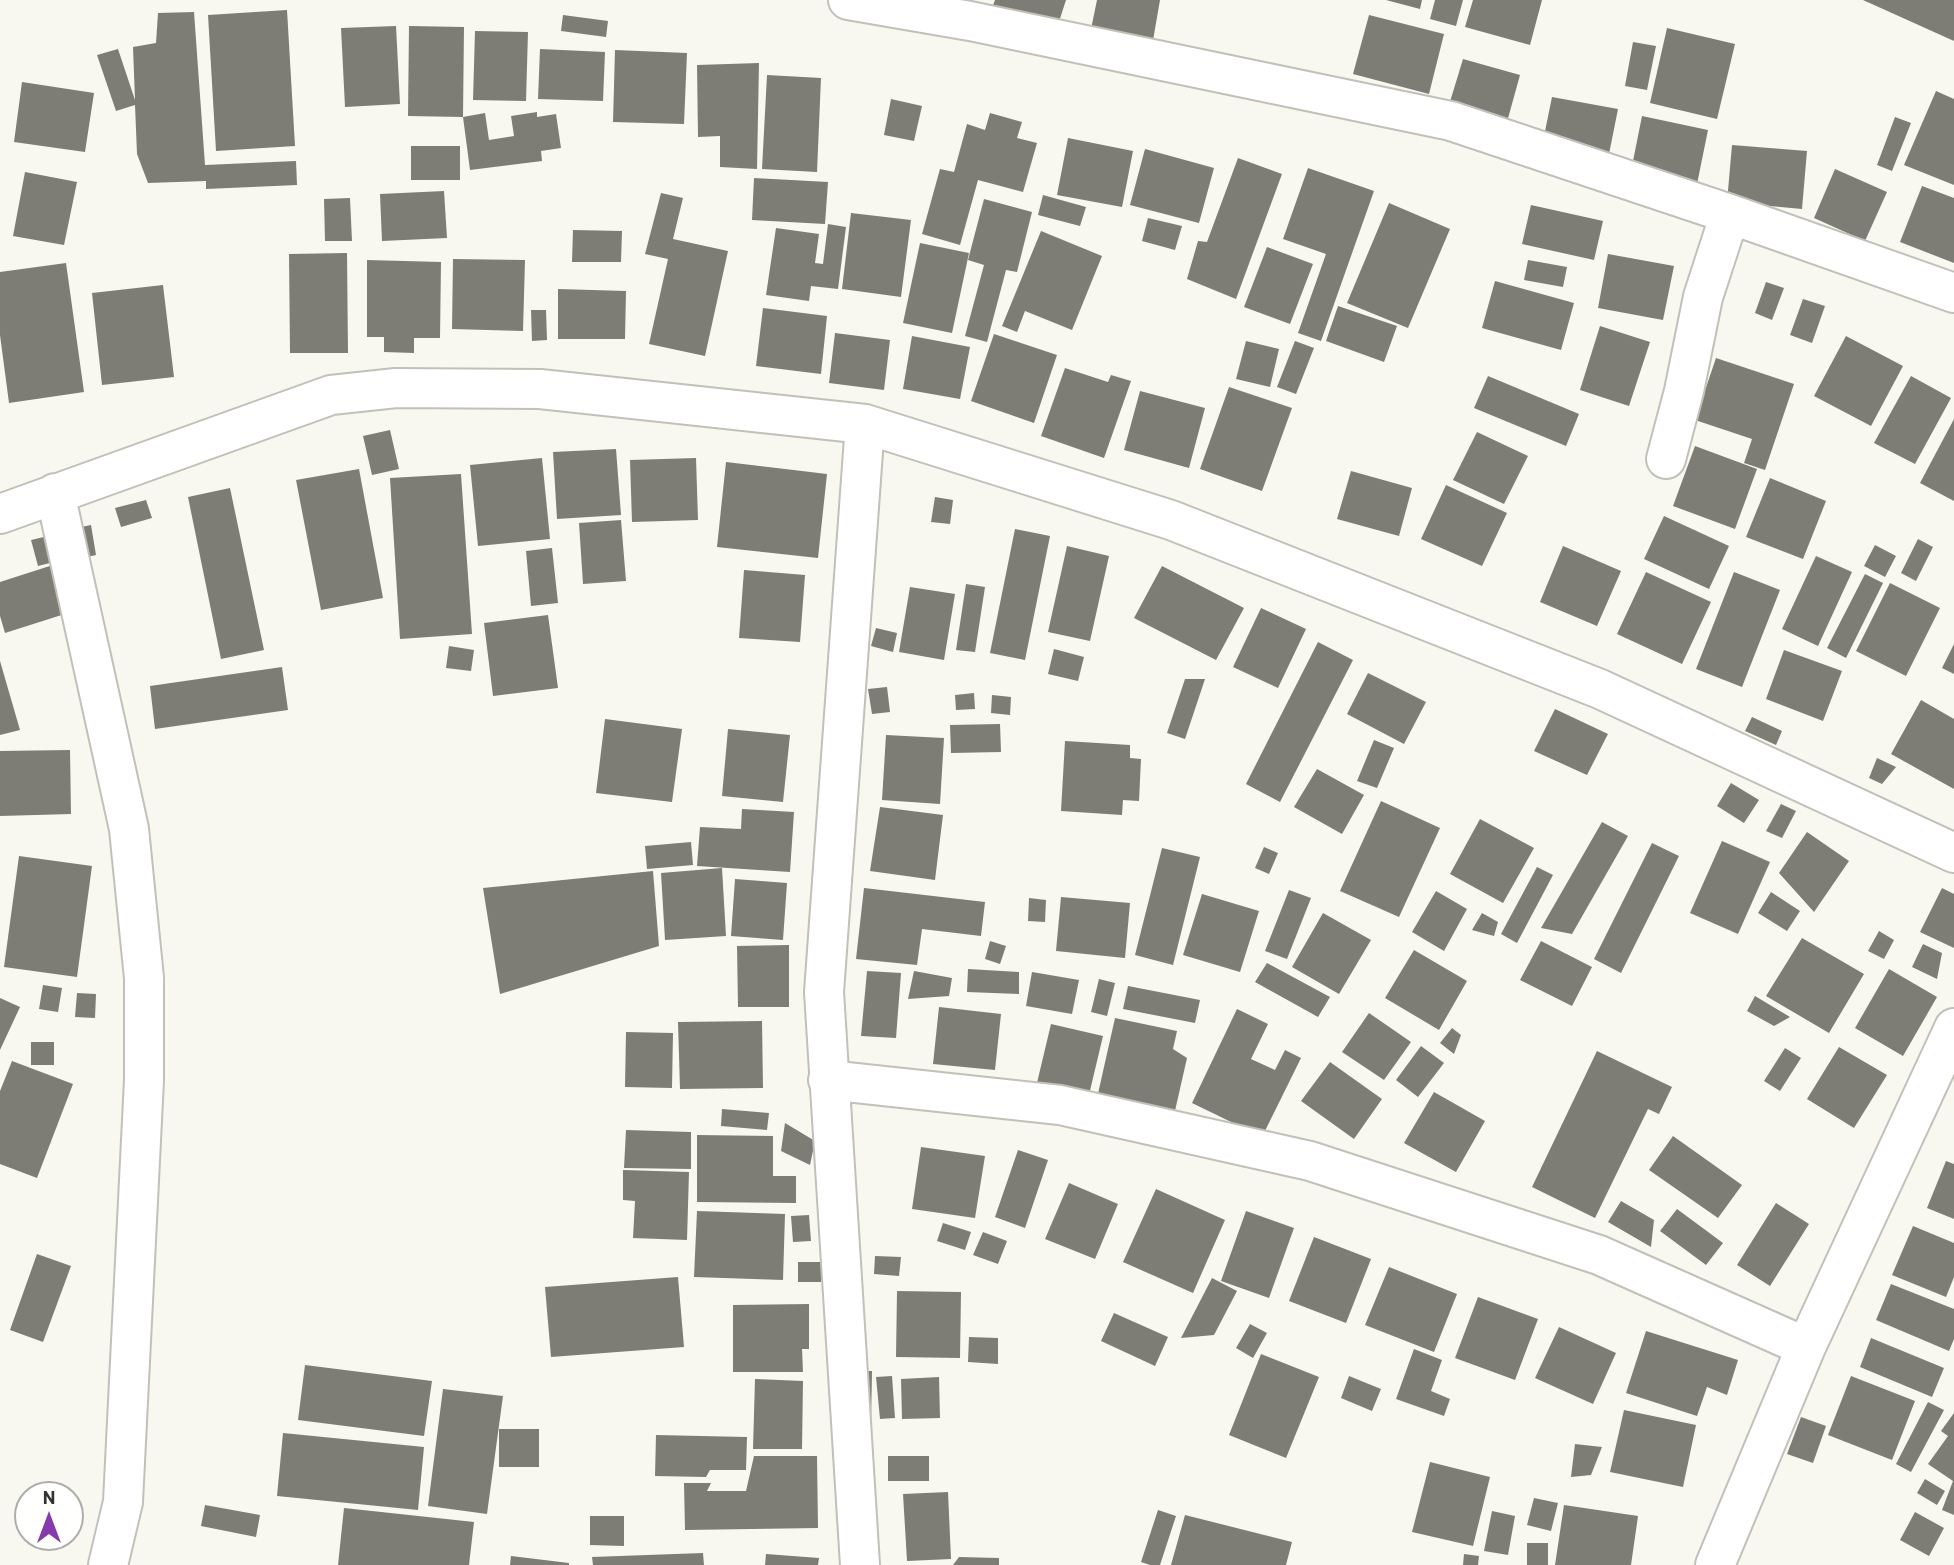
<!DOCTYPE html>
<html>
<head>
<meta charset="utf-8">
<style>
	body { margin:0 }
	#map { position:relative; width:1954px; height:1565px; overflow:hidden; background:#f8f7f0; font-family:Barlow,sans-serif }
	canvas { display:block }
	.north { position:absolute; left:14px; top:1481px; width:70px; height:70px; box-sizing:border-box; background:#fffffe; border:2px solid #adadac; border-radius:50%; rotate:0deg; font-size:19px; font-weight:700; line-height:28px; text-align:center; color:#333330 }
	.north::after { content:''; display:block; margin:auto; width:24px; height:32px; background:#863aab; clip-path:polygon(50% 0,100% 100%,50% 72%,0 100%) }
</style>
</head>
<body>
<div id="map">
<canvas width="1954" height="1565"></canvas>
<div class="north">N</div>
</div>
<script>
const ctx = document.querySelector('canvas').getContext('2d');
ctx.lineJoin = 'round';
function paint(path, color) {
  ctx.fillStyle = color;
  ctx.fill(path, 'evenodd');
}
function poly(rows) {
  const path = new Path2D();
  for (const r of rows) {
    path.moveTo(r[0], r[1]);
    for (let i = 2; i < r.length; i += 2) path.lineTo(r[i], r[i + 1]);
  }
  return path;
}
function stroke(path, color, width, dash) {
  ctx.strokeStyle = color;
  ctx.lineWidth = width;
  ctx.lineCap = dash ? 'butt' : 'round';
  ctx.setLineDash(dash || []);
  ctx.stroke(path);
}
const building = poly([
	[995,0,1066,0,1055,34,990,13],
	[1097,0,1160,0,1152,46,1090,34],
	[1386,0,1422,0,1420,9],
	[1435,0,1463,0,1456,26,1430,19],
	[1473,0,1542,0,1530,45,1465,27],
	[1863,0,1954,0,1954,41],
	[287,10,295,146,216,151,208,15],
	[194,12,205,165,296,161,297,185,206,189,206,181,148,183,137,154,135,105,116,111,97,55,118,49,135,100,133,47,156,43,158,13],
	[563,15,608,21,606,37,561,31],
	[1369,15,1444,34,1429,94,1353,74],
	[396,26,400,104,345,107,341,28],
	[409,26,464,27,463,117,408,116],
	[1667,28,1735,44,1717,119,1650,103],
	[475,31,528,32,526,101,473,100],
	[1633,42,1656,46,1647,90,1625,86],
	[540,49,605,52,603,101,538,99],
	[615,50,687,53,684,124,613,122],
	[1463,59,1520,75,1507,122,1449,105],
	[759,63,757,169,720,167,720,136,698,137,697,65],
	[767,75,821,78,817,172,762,169],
	[22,82,94,93,85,152,14,142],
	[1936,91,1954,99,1954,185,1904,165],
	[1552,97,1618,109,1609,154,1542,146],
	[891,99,922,106,914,141,884,135],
	[537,112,537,117,556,114,561,148,541,151,542,161,470,170,463,117,485,113,489,140,514,136,511,116],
	[990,113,1022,122,1017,138,1037,143,1023,192,978,180,960,245,922,234,940,169,954,172,967,124,985,130],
	[1642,116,1708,130,1696,189,1671,185,1673,174,1632,166],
	[1895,117,1911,123,1892,171,1877,165],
	[1068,138,1133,151,1122,207,1057,195],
	[1732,145,1807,151,1802,209,1727,202],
	[411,146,460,146,460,180,411,180],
	[1145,149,1214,168,1199,223,1130,205],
	[1238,158,1282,174,1236,299,1187,279,1198,241,1207,242],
	[1308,168,1374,191,1321,341,1298,333,1326,254,1283,239],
	[1835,169,1887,192,1865,241,1814,218],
	[25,172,77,182,64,245,13,236],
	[754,178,828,182,825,224,752,220],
	[1922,186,1954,198,1954,263,1900,242],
	[444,191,447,238,382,241,380,194],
	[661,193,683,198,673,239,728,251,705,356,649,344,668,259,645,254],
	[1043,195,1086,207,1080,226,1038,215],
	[350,198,352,241,325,241,324,199],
	[984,199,1032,212,1017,272,1006,270,987,342,965,336,984,265,968,260],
	[1389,203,1450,229,1408,328,1347,303],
	[1531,205,1603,221,1594,260,1522,244],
	[851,213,911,220,901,297,842,289],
	[1148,218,1182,226,1175,250,1142,241],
	[828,224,846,227,838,289,811,286,809,301,766,295,776,228,819,234,815,263,823,264],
	[573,230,622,231,621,262,572,262],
	[1041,231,1102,256,1072,330,1025,311,1017,332,1002,326],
	[920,243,969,253,952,333,903,323],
	[1267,247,1313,264,1290,324,1244,307],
	[347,253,348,353,290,353,289,254],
	[1608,254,1674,266,1663,320,1598,308],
	[453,259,525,260,523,331,452,329],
	[367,260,441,262,440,338,414,338,414,353,384,352,384,337,367,337],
	[1528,260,1567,267,1563,287,1524,280],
	[66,263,84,392,9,403,0,335,0,272],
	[1495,281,1574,303,1561,350,1482,328],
	[1766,282,1784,288,1772,320,1755,313],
	[163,285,174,377,102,385,92,293],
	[558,289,626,291,625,339,558,339],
	[1803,299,1825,306,1812,343,1790,335],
	[1338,306,1397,326,1384,362,1326,341],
	[763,308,827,316,821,374,756,366],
	[531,310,546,310,547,340,532,341],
	[1600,326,1650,342,1629,406,1580,390],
	[835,333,890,340,884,390,829,383],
	[994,334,1057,355,1034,423,971,401],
	[912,336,970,347,960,399,903,389],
	[1846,336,1903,366,1871,426,1814,396],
	[1246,341,1279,349,1270,387,1236,379],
	[1295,341,1314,348,1296,394,1277,387],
	[1716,358,1794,384,1765,470,1744,463,1752,439,1695,420],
	[1065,368,1108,382,1111,375,1131,381,1104,458,1041,436],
	[1488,376,1579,414,1566,446,1474,408],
	[1911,376,1951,398,1915,464,1874,443],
	[1229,387,1292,408,1262,491,1200,469],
	[1140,391,1205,408,1189,468,1124,450],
	[1954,419,1954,501,1920,483],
	[390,430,399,469,372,475,363,436],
	[1477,432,1528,456,1504,504,1453,480],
	[1695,446,1757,469,1735,529,1673,506],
	[616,449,621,515,557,519,553,452],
	[542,458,550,539,478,546,470,465],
	[696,458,698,520,632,522,630,460],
	[726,462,827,474,818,558,717,547],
	[359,469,383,598,321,610,296,480],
	[1351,471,1412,488,1399,536,1337,519],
	[461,474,472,634,400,639,390,478],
	[1770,478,1826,501,1803,559,1746,537],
	[1446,485,1507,513,1482,566,1421,539],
	[230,488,264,650,221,659,188,497],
	[935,497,953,500,950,524,931,522],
	[146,500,152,518,121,527,115,508],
	[1664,516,1729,546,1709,589,1644,559],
	[621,520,626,581,583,584,579,523],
	[91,525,96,555,78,559,72,529],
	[1015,529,1050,536,1025,660,990,653],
	[48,536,54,562,38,566,31,540],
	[1918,539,1933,547,1916,581,1901,573],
	[1875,545,1896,556,1885,577,1864,566],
	[1067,546,1109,556,1090,641,1048,632],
	[1563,546,1621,571,1597,626,1540,602],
	[552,548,558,603,531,606,526,551],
	[1816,556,1852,572,1818,646,1782,629],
	[56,564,71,612,5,633,0,616,0,582],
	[1162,566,1244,608,1216,660,1134,618],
	[744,570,805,575,800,642,739,638],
	[1646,572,1711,602,1682,664,1617,634],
	[1734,572,1780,590,1742,687,1696,669],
	[1865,574,1883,583,1846,658,1827,648],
	[1890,583,1940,608,1906,676,1856,651],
	[966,584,985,587,975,652,956,650],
	[910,587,955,594,944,660,899,652],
	[1261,608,1306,629,1278,688,1233,667],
	[548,615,558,688,493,696,484,623],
	[876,628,897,633,893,652,871,646],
	[1318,642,1353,660,1280,802,1246,784],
	[1954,644,1954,674,1942,668],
	[449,646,474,650,471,671,446,668],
	[1054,649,1084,657,1078,681,1048,674],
	[1784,650,1842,671,1823,721,1766,699],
	[0,661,20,730,0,735],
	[282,667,288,710,155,729,150,686],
	[1368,673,1426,702,1404,744,1347,714],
	[1185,679,1205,679,1185,739,1167,733],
	[887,687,890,712,872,714,868,689],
	[974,693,975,709,956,710,955,695],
	[992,695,1011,697,1010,715,991,713],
	[1921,700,1954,719,1954,789,1891,754],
	[1555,709,1608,734,1587,775,1534,751],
	[1752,717,1782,731,1776,745,1745,731],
	[605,719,682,729,672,802,596,793],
	[1000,724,1001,752,951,753,950,725],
	[728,729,790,735,783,802,722,796],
	[886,735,944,738,940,804,882,800],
	[1374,740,1394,748,1377,788,1357,781],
	[1065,741,1130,745,1130,758,1141,759,1139,801,1123,800,1122,815,1061,811],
	[70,750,71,814,0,816,0,751],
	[1877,758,1896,767,1882,784,1869,778],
	[1317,769,1364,795,1342,834,1294,807],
	[1731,783,1759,800,1744,823,1717,806],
	[1381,801,1440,828,1399,917,1340,891],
	[1781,804,1796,811,1782,838,1766,831],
	[880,807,943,815,935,880,870,871],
	[742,809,794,812,790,872,697,866,700,827,741,829],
	[1480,819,1534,848,1503,903,1450,874],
	[1602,822,1628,836,1572,934,1541,928],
	[1807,832,1849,861,1814,912,1779,873],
	[1722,841,1770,862,1738,934,1690,913],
	[691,842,693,865,647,869,645,846],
	[1652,843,1679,856,1621,973,1594,959],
	[1264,847,1278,853,1269,874,1255,868],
	[1162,848,1200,857,1173,965,1135,955],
	[19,856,92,866,77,977,4,967],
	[1537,867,1553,875,1517,943,1501,934],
	[722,868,726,936,665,940,661,873],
	[653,871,659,946,500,994,483,888],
	[735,879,787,883,783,940,731,936],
	[864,888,985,902,981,936,922,929,917,965,856,959],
	[1942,888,1954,894,1954,948,1920,932],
	[1289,890,1311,898,1287,959,1265,951],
	[1436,891,1467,909,1444,951,1412,932],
	[1771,892,1800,911,1787,931,1758,913],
	[1202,894,1259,911,1240,972,1183,955],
	[1061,897,1130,903,1125,958,1056,951],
	[1029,898,1046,900,1045,922,1028,921],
	[1323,913,1371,940,1339,994,1292,967],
	[1482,913,1498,922,1494,936,1472,930],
	[1879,931,1894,940,1884,959,1868,951],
	[1802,938,1864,974,1829,1033,1766,996],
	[990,941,1006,946,1000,964,985,959],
	[1541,941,1592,967,1572,1006,1520,980],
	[1923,944,1942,953,1937,979,1912,967],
	[789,945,789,1007,738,1007,737,946],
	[1414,950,1467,981,1439,1030,1385,998],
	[1267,963,1330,997,1318,1017,1255,982],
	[968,969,1019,972,1019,994,967,992],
	[1889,969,1937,997,1903,1056,1855,1028],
	[867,971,901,973,896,1038,861,1036],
	[914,971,952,978,949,996,908,999],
	[1032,972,1079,980,1072,1014,1026,1006],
	[1099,979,1115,983,1107,1016,1091,1012],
	[43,985,62,988,58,1012,39,1009],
	[1128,986,1200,1000,1195,1023,1123,1009],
	[77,993,96,994,95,1018,75,1017],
	[1755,996,1790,1017,1774,1026,1747,1011],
	[0,998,20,1007,0,1050],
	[939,1007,1001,1014,995,1070,933,1064],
	[1237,1009,1268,1024,1251,1059,1275,1070,1285,1050,1301,1058,1262,1137,1192,1103],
	[1369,1013,1411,1042,1384,1080,1342,1052],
	[1115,1018,1177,1031,1173,1049,1187,1058,1172,1124,1095,1107],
	[762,1021,763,1088,680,1089,678,1022],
	[1051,1024,1103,1036,1088,1099,1036,1087],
	[1452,1028,1461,1035,1454,1054,1440,1043],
	[626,1032,673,1033,672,1088,625,1087],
	[31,1042,54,1042,54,1065,31,1065],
	[1421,1046,1444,1063,1418,1097,1396,1080],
	[1839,1047,1887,1075,1854,1128,1807,1099],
	[1785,1048,1801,1058,1780,1091,1764,1081],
	[1597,1051,1672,1087,1659,1114,1648,1109,1595,1218,1532,1187],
	[12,1061,73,1084,37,1178,0,1164,0,1091],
	[1330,1062,1382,1099,1354,1139,1301,1101],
	[1434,1092,1485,1121,1456,1172,1404,1143],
	[722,1109,769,1113,767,1130,721,1126],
	[785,1123,815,1141,810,1165,781,1151],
	[626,1130,691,1132,691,1169,624,1168],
	[697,1135,773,1136,773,1176,796,1176,796,1203,697,1202],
	[1673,1136,1742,1185,1718,1218,1649,1170],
	[921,1147,985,1156,975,1218,912,1209],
	[1018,1150,1048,1160,1025,1228,995,1217],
	[1946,1161,1954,1164,1954,1219,1927,1208],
	[623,1170,689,1172,687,1240,633,1238,635,1201,623,1200],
	[1069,1183,1118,1204,1095,1259,1045,1239],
	[1156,1189,1225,1220,1193,1293,1123,1262],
	[1621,1201,1654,1220,1651,1247,1608,1222],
	[1776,1203,1809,1224,1770,1286,1737,1265],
	[1677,1209,1723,1243,1706,1265,1660,1231],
	[697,1211,785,1214,783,1280,694,1277],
	[1246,1211,1294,1228,1269,1298,1221,1281],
	[809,1215,811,1241,793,1242,791,1216],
	[943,1223,971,1232,965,1250,937,1241],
	[1913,1226,1954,1243,1954,1277,1946,1297,1892,1275],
	[983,1232,1007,1241,998,1264,973,1255],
	[1314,1237,1371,1259,1346,1323,1289,1301],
	[37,1254,71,1266,43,1342,10,1330],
	[875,1256,901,1257,899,1276,874,1274],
	[798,1262,821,1262,821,1282,798,1282],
	[1389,1267,1457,1294,1434,1352,1365,1325],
	[678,1277,684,1347,551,1357,545,1287],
	[1212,1278,1237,1291,1214,1335,1181,1338],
	[1891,1284,1954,1309,1954,1339,1949,1351,1876,1320],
	[897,1291,961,1292,960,1358,896,1357],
	[1478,1297,1538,1319,1515,1380,1455,1358],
	[809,1304,809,1349,802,1349,803,1372,733,1372,733,1305],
	[1114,1313,1168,1337,1155,1366,1101,1341],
	[1250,1324,1267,1333,1253,1358,1236,1348],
	[1559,1327,1616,1353,1593,1404,1535,1378],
	[1646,1331,1738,1360,1727,1395,1707,1387,1697,1416,1626,1393],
	[969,1337,998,1338,998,1364,968,1362],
	[1871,1338,1944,1368,1932,1397,1860,1367],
	[1414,1349,1442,1360,1431,1391,1450,1399,1444,1416,1396,1399],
	[1261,1354,1319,1377,1286,1458,1229,1435],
	[305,1365,432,1381,424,1436,298,1420],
	[856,1371,872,1371,871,1423,856,1423],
	[892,1376,895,1418,880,1419,876,1377],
	[1349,1376,1381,1389,1372,1411,1341,1398],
	[1851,1376,1915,1401,1892,1460,1828,1435],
	[939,1377,940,1418,902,1419,901,1379],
	[755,1379,803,1381,802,1449,753,1449],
	[443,1389,503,1396,487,1514,428,1506],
	[1928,1402,1944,1410,1911,1472,1896,1464],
	[1624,1410,1696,1425,1683,1487,1610,1472],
	[1954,1413,1954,1515,1942,1510,1953,1481,1928,1464,1948,1436,1941,1431],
	[1801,1417,1826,1426,1813,1463,1787,1454],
	[499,1429,539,1429,539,1467,499,1467],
	[283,1433,424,1447,418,1510,277,1496],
	[656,1435,747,1437,746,1470,710,1470,706,1477,655,1476],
	[1575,1444,1602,1447,1591,1475,1571,1477],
	[754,1456,817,1456,818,1528,685,1530,684,1483,711,1483,707,1491,746,1491],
	[888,1456,929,1456,929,1481,888,1481],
	[1430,1462,1490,1477,1473,1546,1412,1532],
	[1925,1479,1945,1491,1937,1505,1917,1493],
	[948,1492,951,1559,907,1561,903,1494],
	[1534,1498,1558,1503,1551,1531,1527,1525],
	[205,1505,260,1515,256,1537,201,1526],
	[1564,1505,1638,1516,1631,1565,1555,1565],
	[344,1508,474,1522,469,1565,338,1565],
	[1158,1510,1176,1516,1160,1565,1150,1565,1141,1562],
	[1492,1511,1515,1516,1508,1555,1484,1551],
	[1915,1512,1944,1528,1929,1556,1900,1540],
	[1185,1515,1292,1542,1286,1565,1171,1565],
	[590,1516,624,1516,624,1546,590,1545],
	[1527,1543,1548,1543,1548,1565,1527,1565],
	[703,1553,704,1565,593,1565,592,1557],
	[766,1554,819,1558,818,1565,765,1565],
	[1464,1554,1479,1556,1478,1565,1463,1565],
	[511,1556,569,1563,569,1565,510,1565],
	[959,1557,999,1558,999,1565,953,1565]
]);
const minor = poly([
	[848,0,970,21,1451,121,1730,214,1954,293],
	[1666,459,1684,391,1703,297,1730,214],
	[55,493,129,829,144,978,144,1080,123,1502,108,1565],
	[0,514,331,395,396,388,540,389,865,424,1171,520,1600,689,1954,853],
	[828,1080,1060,1105,1310,1161,1599,1255,1806,1347],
	[860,1565,824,992,865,424],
	[1715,1565,1806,1347,1954,1028]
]);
paint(building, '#7d7d76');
stroke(minor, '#c1c0b9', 42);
stroke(minor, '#fff', 38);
</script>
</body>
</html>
